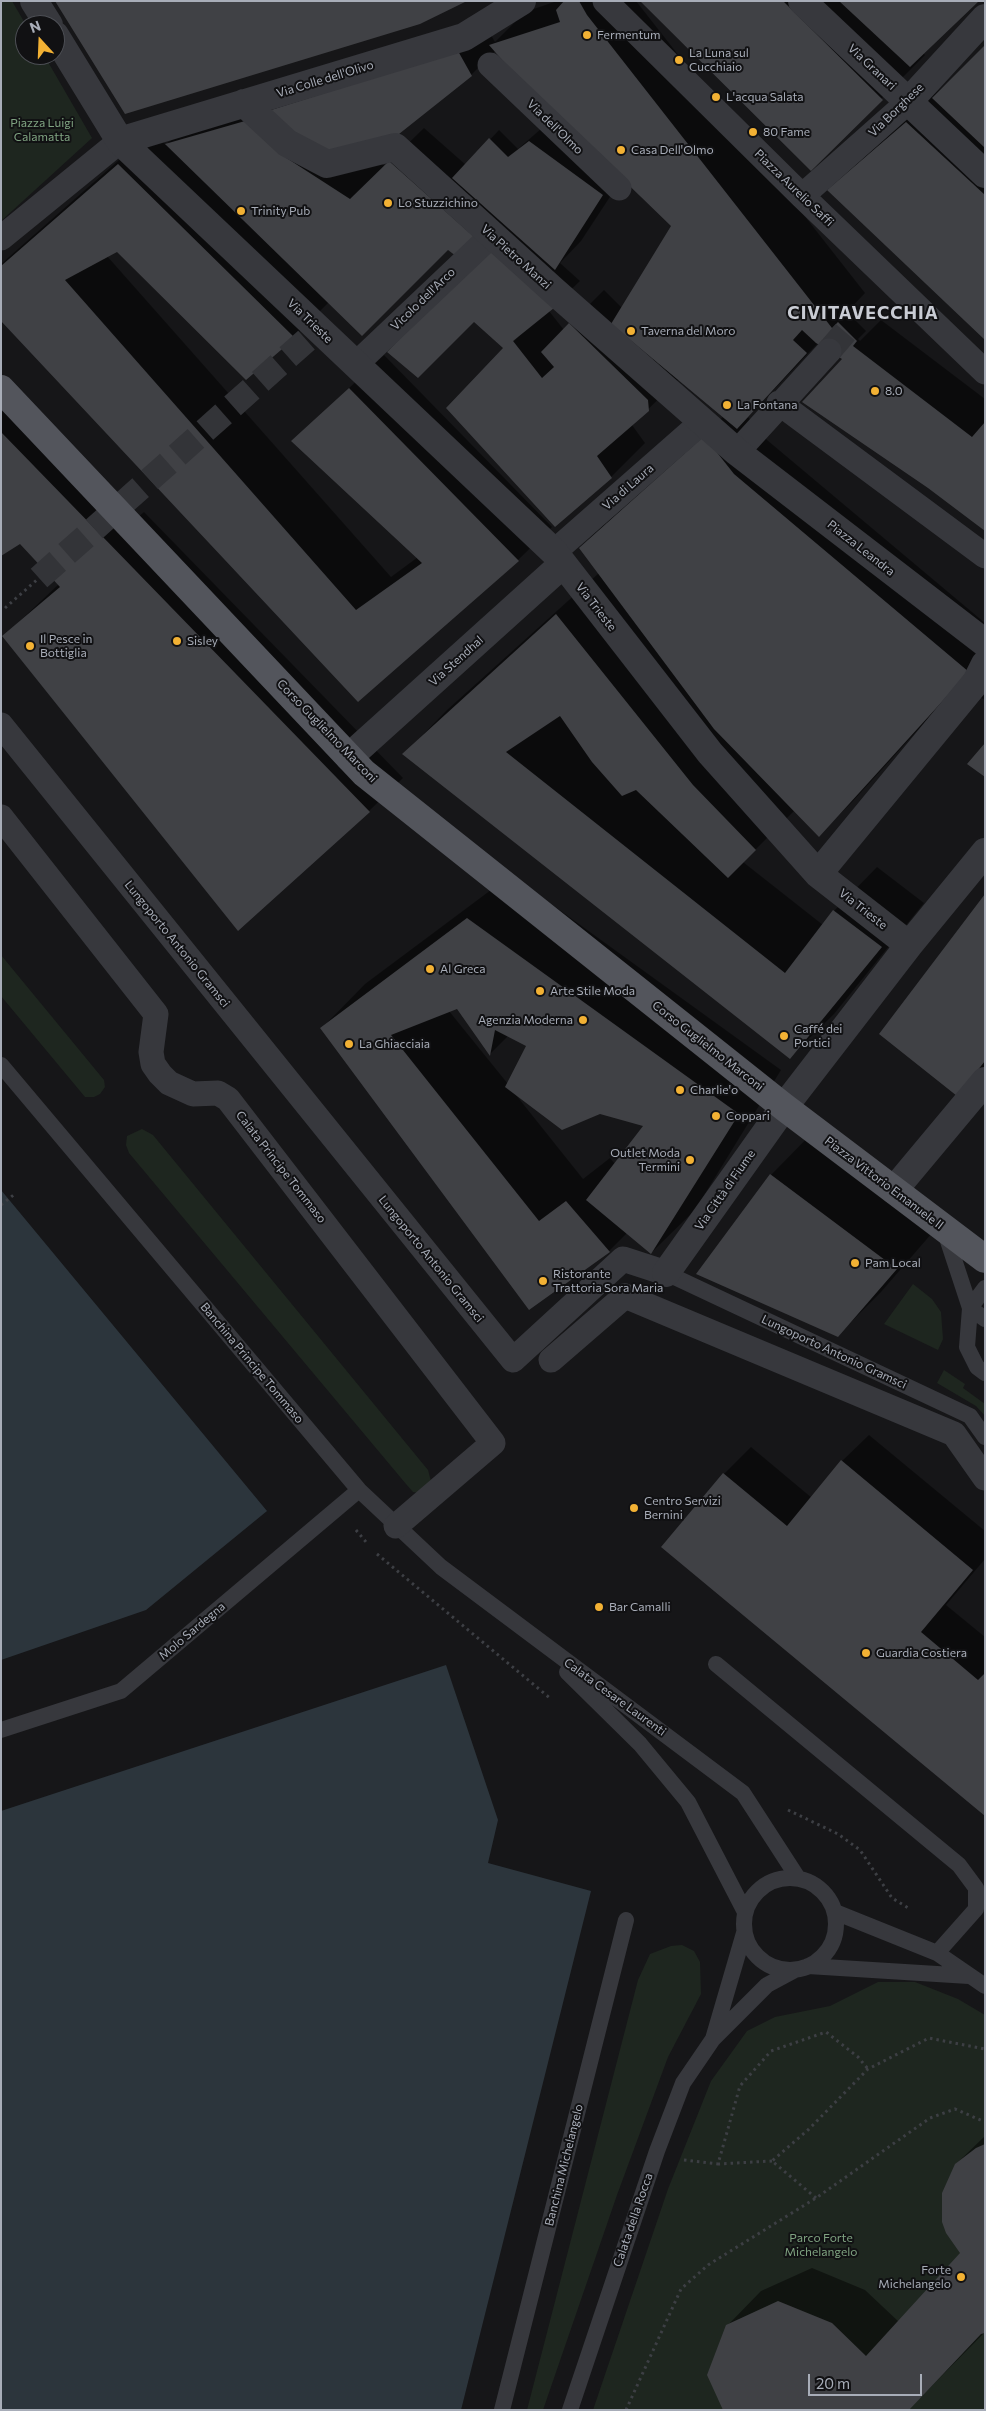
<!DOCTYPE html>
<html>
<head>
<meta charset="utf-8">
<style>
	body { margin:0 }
	#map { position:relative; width:986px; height:2411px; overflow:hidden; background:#161618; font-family:Commissioner,sans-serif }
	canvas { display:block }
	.frame { position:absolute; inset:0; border:2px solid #a8adb8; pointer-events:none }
	.north { position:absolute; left:15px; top:15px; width:50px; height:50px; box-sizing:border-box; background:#111113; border:1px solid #4d4f55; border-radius:50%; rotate:340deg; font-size:14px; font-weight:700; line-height:20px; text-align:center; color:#a8adb8 }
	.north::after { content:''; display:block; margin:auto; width:18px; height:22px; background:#f2b134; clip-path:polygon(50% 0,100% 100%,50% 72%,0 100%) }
	.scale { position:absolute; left:808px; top:2374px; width:114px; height:22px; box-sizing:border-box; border:2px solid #a8adb8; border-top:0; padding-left:6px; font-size:15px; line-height:18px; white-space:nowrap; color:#a8adb8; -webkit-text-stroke:4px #111113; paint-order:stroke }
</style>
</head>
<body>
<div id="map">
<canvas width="986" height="2411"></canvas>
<div class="frame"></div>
<div class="north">N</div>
<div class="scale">20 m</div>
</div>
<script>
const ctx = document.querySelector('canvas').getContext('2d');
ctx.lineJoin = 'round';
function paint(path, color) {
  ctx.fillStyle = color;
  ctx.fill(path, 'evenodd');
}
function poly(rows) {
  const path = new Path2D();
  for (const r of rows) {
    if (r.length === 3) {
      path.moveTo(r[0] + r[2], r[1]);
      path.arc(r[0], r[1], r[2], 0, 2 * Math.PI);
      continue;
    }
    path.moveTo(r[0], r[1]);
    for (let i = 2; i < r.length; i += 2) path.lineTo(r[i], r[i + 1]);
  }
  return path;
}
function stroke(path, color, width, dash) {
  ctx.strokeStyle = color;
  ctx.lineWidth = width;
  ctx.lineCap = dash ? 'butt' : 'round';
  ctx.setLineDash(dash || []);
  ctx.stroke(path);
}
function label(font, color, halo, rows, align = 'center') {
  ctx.font = font + ' Commissioner,sans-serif';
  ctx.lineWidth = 4;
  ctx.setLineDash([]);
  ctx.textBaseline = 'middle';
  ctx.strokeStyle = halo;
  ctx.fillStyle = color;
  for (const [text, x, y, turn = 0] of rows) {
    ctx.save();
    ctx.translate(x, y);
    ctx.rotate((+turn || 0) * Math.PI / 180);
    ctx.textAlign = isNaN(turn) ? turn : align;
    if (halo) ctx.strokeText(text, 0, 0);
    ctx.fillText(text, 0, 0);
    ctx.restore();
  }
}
const green = poly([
	[1,1,12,1,26,25,25,55,44,55,92,138,1,221],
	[1,955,104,1080,105,1087,100,1094,94,1097,85,1097,1,996],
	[142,1129,153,1135,428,1470,432,1485,419,1493,413,1492,406,1484,129,1153,126,1145,127,1136],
	[913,1284,932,1299,941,1312,943,1339,938,1350,884,1324],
	[944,1370,965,1384,963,1388,985,1404,985,1416,976,1406,937,1383],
	[682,1945,694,1951,700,1962,701,1994,668,2057,617,2195,543,2410,527,2410,638,1980,650,1954,671,1946],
	[878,1982,915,1982,958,1999,985,2015,985,2410,593,2410,668,2189,711,2081,747,2031,775,2017,830,2006]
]);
const water = poly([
	[1,1190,267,1511,146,1610,1,1660],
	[446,1665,498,1820,488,1863,591,1891,461,2410,1,2410,1,1811]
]);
const shadow = poly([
	[557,1,636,1,865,293,847,312,866,331,858,339,860,341,881,320,985,399,985,529,843,359,818,343,748,417,767,440,985,623,985,656,853,801,819,835,795,810,743,862,823,925,834,911,877,867,924,903,834,1014,790,1057,404,754,447,710,599,573,580,548,614,514,724,416,679,379,632,425,645,443,611,477,448,408,518,337,471,266,448,249,329,302,294,337,246,378,117,250,107,256,391,577,418,557,293,441,384,355,552,527,518,560,358,700,1,319,1,264,152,131,166,145,201,110,485,25,495,42,525,12],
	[496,50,558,114,518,149,499,130,466,165,424,128,385,166,351,144,471,75],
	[623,177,673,226,622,308,604,290,564,330,549,311,580,281,560,263,581,241],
	[642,1,977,1,923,53,925,55,811,169],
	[985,47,985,338,829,190,872,147,951,80],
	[19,395,137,518,144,512,403,778,369,811,4,636,59,584,20,543,1,555,1,413],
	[985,688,985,700,980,697],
	[511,875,781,1070,695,1210,651,1253,627,1233,609,1251,530,1308,322,1028,365,984],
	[458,1008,490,1054,508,1036,527,1045,508,1084,449,1011],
	[516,1095,600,1113,645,1125,615,1164,610,1158,583,1179],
	[985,896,985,1066,957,1094],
	[814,1131,939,1225,881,1292,837,1336,698,1274,771,1175],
	[869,1435,985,1531,985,1559,946,1605,985,1637,985,1815,662,1547,724,1474,751,1447,812,1498,842,1461],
	[985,2136,985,2332,908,2410,727,2326,761,2291,812,2268,865,2290,899,2322,962,2253,948,2233,942,2210,943,2193,956,2164]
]);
const building = poly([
	[55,1,467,1,420,24,125,114],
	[564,1,579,1,587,15,832,328,838,322,857,341,853,346,972,437,985,422,985,531,928,488,802,402,842,359,816,343,802,330,793,340,807,353,737,429,611,324,671,226,516,76,489,45,560,22,556,10],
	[640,1,783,1,883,100,811,171],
	[839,1,979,1,910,67],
	[985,45,985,148,932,98],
	[458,51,472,76,399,134,327,151,291,133,271,110],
	[245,121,285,157,350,199,389,161,554,308,513,341,542,378,554,367,541,352,569,323,648,400,649,411,597,456,612,478,555,527,446,408,503,348,474,322,418,378,387,352,469,266,448,250,362,336,165,144],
	[906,122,985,195,985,340,827,190],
	[489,138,508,157,529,141,603,195,555,270,452,178],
	[118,164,295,338,246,380,117,252,65,280,356,610,422,563,291,441,349,388,519,561,358,702,1,321,1,266],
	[1,432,370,812,238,931,2,636,60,587,20,544,1,556],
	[704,436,734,474,969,672,819,837,714,729,579,548],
	[556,614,693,785,756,850,728,878,636,790,622,796,592,762,560,716,506,752,785,973,833,910,882,947,790,1059,402,754],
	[985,743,985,777,967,764],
	[985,894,985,1061,957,1096,879,1034],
	[467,918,739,1114,651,1254,586,1200,643,1126,600,1114,562,1130,505,1087,526,1046,495,1030,490,1056,457,1009,391,1035,539,1221,566,1201,610,1252,529,1310,320,1028],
	[770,1174,897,1269,838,1337,696,1274],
	[841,1460,973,1570,921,1632,978,1680,985,1673,985,1816,661,1547,723,1473,787,1526],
	[985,2144,985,2333,981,2334,909,2410,723,2410,707,2375,726,2325,778,2301,832,2323,866,2356,960,2253,946,2233,942,2222,942,2193,955,2164,976,2148]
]);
const pedestrianTunnel = poly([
	[829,351,847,330],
	[39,578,319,329]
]);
const path = poly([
	[5,608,39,578],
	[1,1205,16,1193],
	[356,1530,366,1542],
	[377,1554,551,1699],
	[788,1810,838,1834,860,1850,892,1898,910,1909],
	[684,2160,718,2164],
	[772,2161,718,2164,740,2086,771,2051,826,2032,858,2057,868,2069],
	[816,2198,772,2161,809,2129,868,2069,929,2038,985,2049],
	[626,2410,681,2289,708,2265,816,2198,930,2118,955,2109,985,2122]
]);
const service = poly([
	[1,1065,359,1490,441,1567,743,1793,798,1878],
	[944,1229,970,1308],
	[666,1273,970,1416,985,1437],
	[985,1288,970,1308,967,1347,977,1367,985,1373],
	[970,1308,985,1319],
	[716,1664,959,1865,976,1888,976,1909,937,1953],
	[567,1672,640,1744,688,1802,745,1912],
	[1,1730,121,1691,359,1490],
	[790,1924,46],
	[835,1912,937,1953,985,1986],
	[744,1933,713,2039,767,1985,795,1970],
	[808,1966,969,1976],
	[502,2410,626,1920],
	[570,2410,657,2151,683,2083,713,2039]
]);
const pedestrian = poly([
	[605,1,802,196,985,372],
	[490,65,619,188],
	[802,196,908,102],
	[1,238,120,141],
	[356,364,492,235],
	[779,403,985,556],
	[737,452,829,351],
	[554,552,702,422],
	[1,725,513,1360,623,1259,666,1273],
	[1,817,156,1014,151,1052,153,1064,160,1074,169,1083,193,1094,218,1093,228,1099,493,1443,396,1526],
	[551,1360,625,1296,954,1434,985,1478]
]);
const minor = poly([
	[34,1,49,25],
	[802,1,985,174],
	[55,35,120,141,554,552,710,753,818,874,909,945],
	[908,102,985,18],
	[244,103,287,143,327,164,395,147,554,291,737,452,985,643],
	[120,141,464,37,522,1],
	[349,757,563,564],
	[818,874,976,682,985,664],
	[894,1190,985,1081],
	[666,1273,784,1107,909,945,985,852]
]);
const primary = poly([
	[1,389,364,773,784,1107,985,1259]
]);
const markers = [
	[587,35,5,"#f2b134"],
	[679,60,5,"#f2b134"],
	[716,97,5,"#f2b134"],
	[753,132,5,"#f2b134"],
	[621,150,5,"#f2b134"],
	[388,203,5,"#f2b134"],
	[241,211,5,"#f2b134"],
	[631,331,5,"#f2b134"],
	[875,391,5,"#f2b134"],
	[727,405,5,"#f2b134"],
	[177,641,5,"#f2b134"],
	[30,646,5,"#f2b134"],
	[430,969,5,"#f2b134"],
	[540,991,5,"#f2b134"],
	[583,1020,5,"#f2b134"],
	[784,1036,5,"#f2b134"],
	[349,1044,5,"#f2b134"],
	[680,1090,5,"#f2b134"],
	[716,1116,5,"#f2b134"],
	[690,1160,5,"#f2b134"],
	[855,1263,5,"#f2b134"],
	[543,1281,5,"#f2b134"],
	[634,1508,5,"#f2b134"],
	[599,1607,5,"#f2b134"],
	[866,1653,5,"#f2b134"],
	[961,2277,5,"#f2b134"]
];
const poiNames = [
	["Fermentum",597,35],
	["La Luna sul",689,53],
	["Cucchiaio",689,67],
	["L'acqua Salata",726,97],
	["80 Fame",763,132],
	["Casa Dell'Olmo",631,150],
	["Lo Stuzzichino",398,203],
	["Trinity Pub",251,211],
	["Taverna del Moro",641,331],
	["8.0",885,391],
	["La Fontana",737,405],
	["Il Pesce in",40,639],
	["Bottiglia",40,653],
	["Sisley",187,641],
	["Al Greca",440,969],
	["Arte Stile Moda",550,991],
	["Agenzia Moderna",573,1020,"right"],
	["Caffé dei",794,1029],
	["Portici",794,1043],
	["La Ghiacciaia",359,1044],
	["Charlie'o",690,1090],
	["Coppari",726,1116],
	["Outlet Moda",680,1153,"right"],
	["Termini",680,1167,"right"],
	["Pam Local",865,1263],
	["Ristorante",553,1274],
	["Trattoria Sora Maria",553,1288],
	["Centro Servizi",644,1501],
	["Bernini",644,1515],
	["Bar Camalli",609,1607],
	["Guardia Costiera",876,1653],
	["Forte",951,2270,"right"],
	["Michelangelo",951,2284,"right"]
];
const streetNames = [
	["Via Granari",872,67,43],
	["Via Colle dell'Olivo",325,79,-17],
	["Via Borghese",896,110,-44],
	["Via dell'Olmo",555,127,44],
	["Piazza Aurelio Saffi",794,188,44],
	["Via Pietro Manzi",516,257,42],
	["Vicolo dell'Arco",423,299,-44],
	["Via Trieste",310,321,44],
	["Via di Laura",628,487,-41],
	["Piazza Leandra",861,548,38],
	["Via Trieste",596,607,52],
	["Via Stendhal",456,661,-42],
	["Corso Guglielmo Marconi",327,731,46],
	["Via Trieste",863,909,38],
	["Lungoporto Antonio Gramsci",177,944,51],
	["Corso Guglielmo Marconi",708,1046,38],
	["Calata Principe Tommaso",281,1167,52],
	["Piazza Vittorio Emanuele II",884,1183,37],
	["Via Città di Fiume",725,1190,-55],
	["Lungoporto Antonio Gramsci",431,1259,51],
	["Lungoporto Antonio Gramsci",834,1352,25],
	["Banchina Principe Tommaso",252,1363,50],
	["Molo Sardegna",192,1631,-40],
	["Calata Cesare Laurenti",615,1697,36],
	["Banchina Michelangelo",564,2165,-76],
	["Calata della Rocca",633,2220,-71]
];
const parkNames = [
	["Piazza Luigi",42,123],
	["Calamatta",42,137],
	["Parco Forte",821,2238],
	["Michelangelo",821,2252]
];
const districtNames = [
	["CIVITAVECCHIA",863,313]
];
paint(green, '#1e261f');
paint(water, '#2c353c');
paint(shadow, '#0007');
paint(building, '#404145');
stroke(pedestrianTunnel, '#333438', 25, [25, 12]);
stroke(path, '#3d3f44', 3, [2.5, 4]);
stroke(service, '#37383d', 16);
stroke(pedestrian, '#37383d', 25);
stroke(minor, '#37383d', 28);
stroke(primary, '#53555c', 28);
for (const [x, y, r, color] of markers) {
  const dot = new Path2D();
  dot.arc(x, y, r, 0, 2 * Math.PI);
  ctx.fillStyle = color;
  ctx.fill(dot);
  stroke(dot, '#111113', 2);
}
label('12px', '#a8adb8', '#111113', poiNames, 'left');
label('12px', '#a8adb8', '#111113', streetNames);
label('12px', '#7fa381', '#111113', parkNames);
ctx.letterSpacing = '1px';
label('bold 18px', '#c9ccd4', '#111113', districtNames);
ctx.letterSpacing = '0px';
</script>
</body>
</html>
